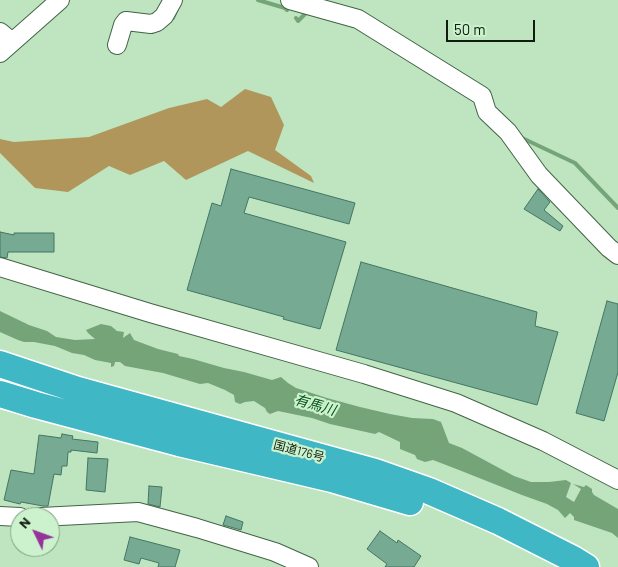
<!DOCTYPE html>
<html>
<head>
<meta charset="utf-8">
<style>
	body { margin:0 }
	#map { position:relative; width:618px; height:567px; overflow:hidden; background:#bee5c0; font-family:Barlow,sans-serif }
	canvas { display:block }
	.north { position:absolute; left:10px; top:507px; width:50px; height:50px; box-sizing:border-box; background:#cbf2cd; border:1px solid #7f9d81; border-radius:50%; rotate:312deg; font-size:14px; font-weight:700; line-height:20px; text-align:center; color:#0e1d0f }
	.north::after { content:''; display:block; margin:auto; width:18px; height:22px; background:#95339a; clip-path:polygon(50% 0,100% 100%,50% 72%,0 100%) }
	.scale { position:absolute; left:446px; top:20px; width:89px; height:22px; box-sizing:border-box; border:2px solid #0e1d0f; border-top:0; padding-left:6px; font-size:15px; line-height:18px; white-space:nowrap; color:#0e1d0f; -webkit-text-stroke:4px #cbf2cd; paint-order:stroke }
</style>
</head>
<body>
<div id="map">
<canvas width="618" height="567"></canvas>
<div class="north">N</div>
<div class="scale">50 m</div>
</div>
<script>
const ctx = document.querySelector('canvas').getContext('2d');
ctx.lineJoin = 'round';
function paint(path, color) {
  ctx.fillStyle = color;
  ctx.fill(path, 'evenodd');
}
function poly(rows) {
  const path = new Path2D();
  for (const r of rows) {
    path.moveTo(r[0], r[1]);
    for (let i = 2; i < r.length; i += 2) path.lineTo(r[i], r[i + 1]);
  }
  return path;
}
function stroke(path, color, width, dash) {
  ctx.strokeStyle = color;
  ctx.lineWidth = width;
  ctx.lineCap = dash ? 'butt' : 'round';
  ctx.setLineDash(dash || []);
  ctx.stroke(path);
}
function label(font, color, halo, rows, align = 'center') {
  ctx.font = font + ' Barlow,"Noto Sans JP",sans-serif';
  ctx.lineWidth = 4.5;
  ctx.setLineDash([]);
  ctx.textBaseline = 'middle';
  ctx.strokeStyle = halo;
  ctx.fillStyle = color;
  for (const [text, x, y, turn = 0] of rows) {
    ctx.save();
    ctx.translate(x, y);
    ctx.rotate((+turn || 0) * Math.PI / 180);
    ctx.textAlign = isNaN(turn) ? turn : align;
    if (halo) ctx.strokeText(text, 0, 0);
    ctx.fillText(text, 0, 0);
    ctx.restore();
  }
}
const forest = poly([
	[245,89,271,97,284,125,275,150,311,176,314,183,248,151,186,180,164,161,130,175,109,166,68,192,35,188,0,153,0,139,14,142,89,137,169,108,207,99,221,107]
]);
const water = poly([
	[0,311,29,325,47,331,56,337,75,340,95,339,88,333,86,330,101,324,111,326,117,331,124,332,123,338,130,333,134,340,158,349,178,354,179,356,193,359,224,368,244,372,272,380,281,377,288,383,296,388,327,398,360,407,390,414,412,418,433,419,441,422,449,443,462,448,514,476,531,482,549,482,566,480,571,483,566,497,574,502,581,489,573,484,584,487,586,485,592,489,592,492,594,495,618,509,618,538,612,533,574,520,574,517,570,513,565,518,558,510,547,504,522,495,459,470,433,460,425,462,417,459,415,455,400,449,400,442,379,432,375,434,330,424,312,418,278,411,270,414,267,412,265,408,254,401,245,402,240,404,235,402,234,395,225,390,208,383,200,384,163,373,125,366,120,362,115,362,114,366,111,367,111,363,95,360,84,355,72,353,55,346,34,342,24,342,18,340,0,332]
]);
const stream = poly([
	[258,0,285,8,287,10],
	[170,14,173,18,177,9],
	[296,18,298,21,306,13,309,13],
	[520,137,575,163,618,208]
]);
const building = poly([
	[231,169,355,203,349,224,249,197,244,213,346,242,320,329,283,319,284,317,187,290,212,203,221,206,231,169],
	[538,189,550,202,544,210,563,226,560,231,524,209,538,189],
	[0,232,14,235,14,233,54,233,54,252,8,252,7,258,0,257,0,232],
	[361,262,537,312,535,326,558,332,537,405,336,350,361,262],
	[607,301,618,304,618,372,604,421,576,413,607,301],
	[62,434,73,436,72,439,98,442,97,453,71,450,71,452,68,452,67,466,62,466,61,475,54,474,48,506,43,506,21,502,20,504,4,500,11,470,34,474,39,435,61,438,62,434],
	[88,458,108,459,105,492,86,490,88,458],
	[149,486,162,487,160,507,148,504,149,486],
	[226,516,243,522,241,530,223,525,226,516],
	[380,531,397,543,398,540,421,556,414,567,385,567,387,564,367,549,380,531],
	[130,537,180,550,175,567,158,567,159,563,141,558,139,564,124,560,130,537]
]);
const minor = poly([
	[290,0,358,19,482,96,487,112,508,132,539,175,609,248,618,255],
	[0,32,12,42],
	[117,45,123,25,126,21,151,24,157,22,164,16,173,0],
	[0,53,60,0],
	[0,267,150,313,364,374,456,403,543,441,618,480],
	[0,516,20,517],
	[41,517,138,512,197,528,275,552,309,567]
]);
const highway = poly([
	[0,364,78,390,375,472,429,491,498,521,573,559,586,567],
	[0,394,36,405,179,443,332,479,410,502]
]);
const streetNames = [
	["国道176号",299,451,15]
];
const waterNames = [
	["有馬川",315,405,16]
];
paint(forest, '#b1965b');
paint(water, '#74a477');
stroke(stream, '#74a477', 4);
paint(building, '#76aa93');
stroke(building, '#437662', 1);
stroke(minor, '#426444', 20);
stroke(highway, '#fff', 29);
stroke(minor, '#fff', 18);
stroke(highway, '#3fb7c4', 26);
label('12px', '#0e1d0f', '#cbf2cd', streetNames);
label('italic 14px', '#065218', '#cbf2cd', waterNames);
</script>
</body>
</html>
